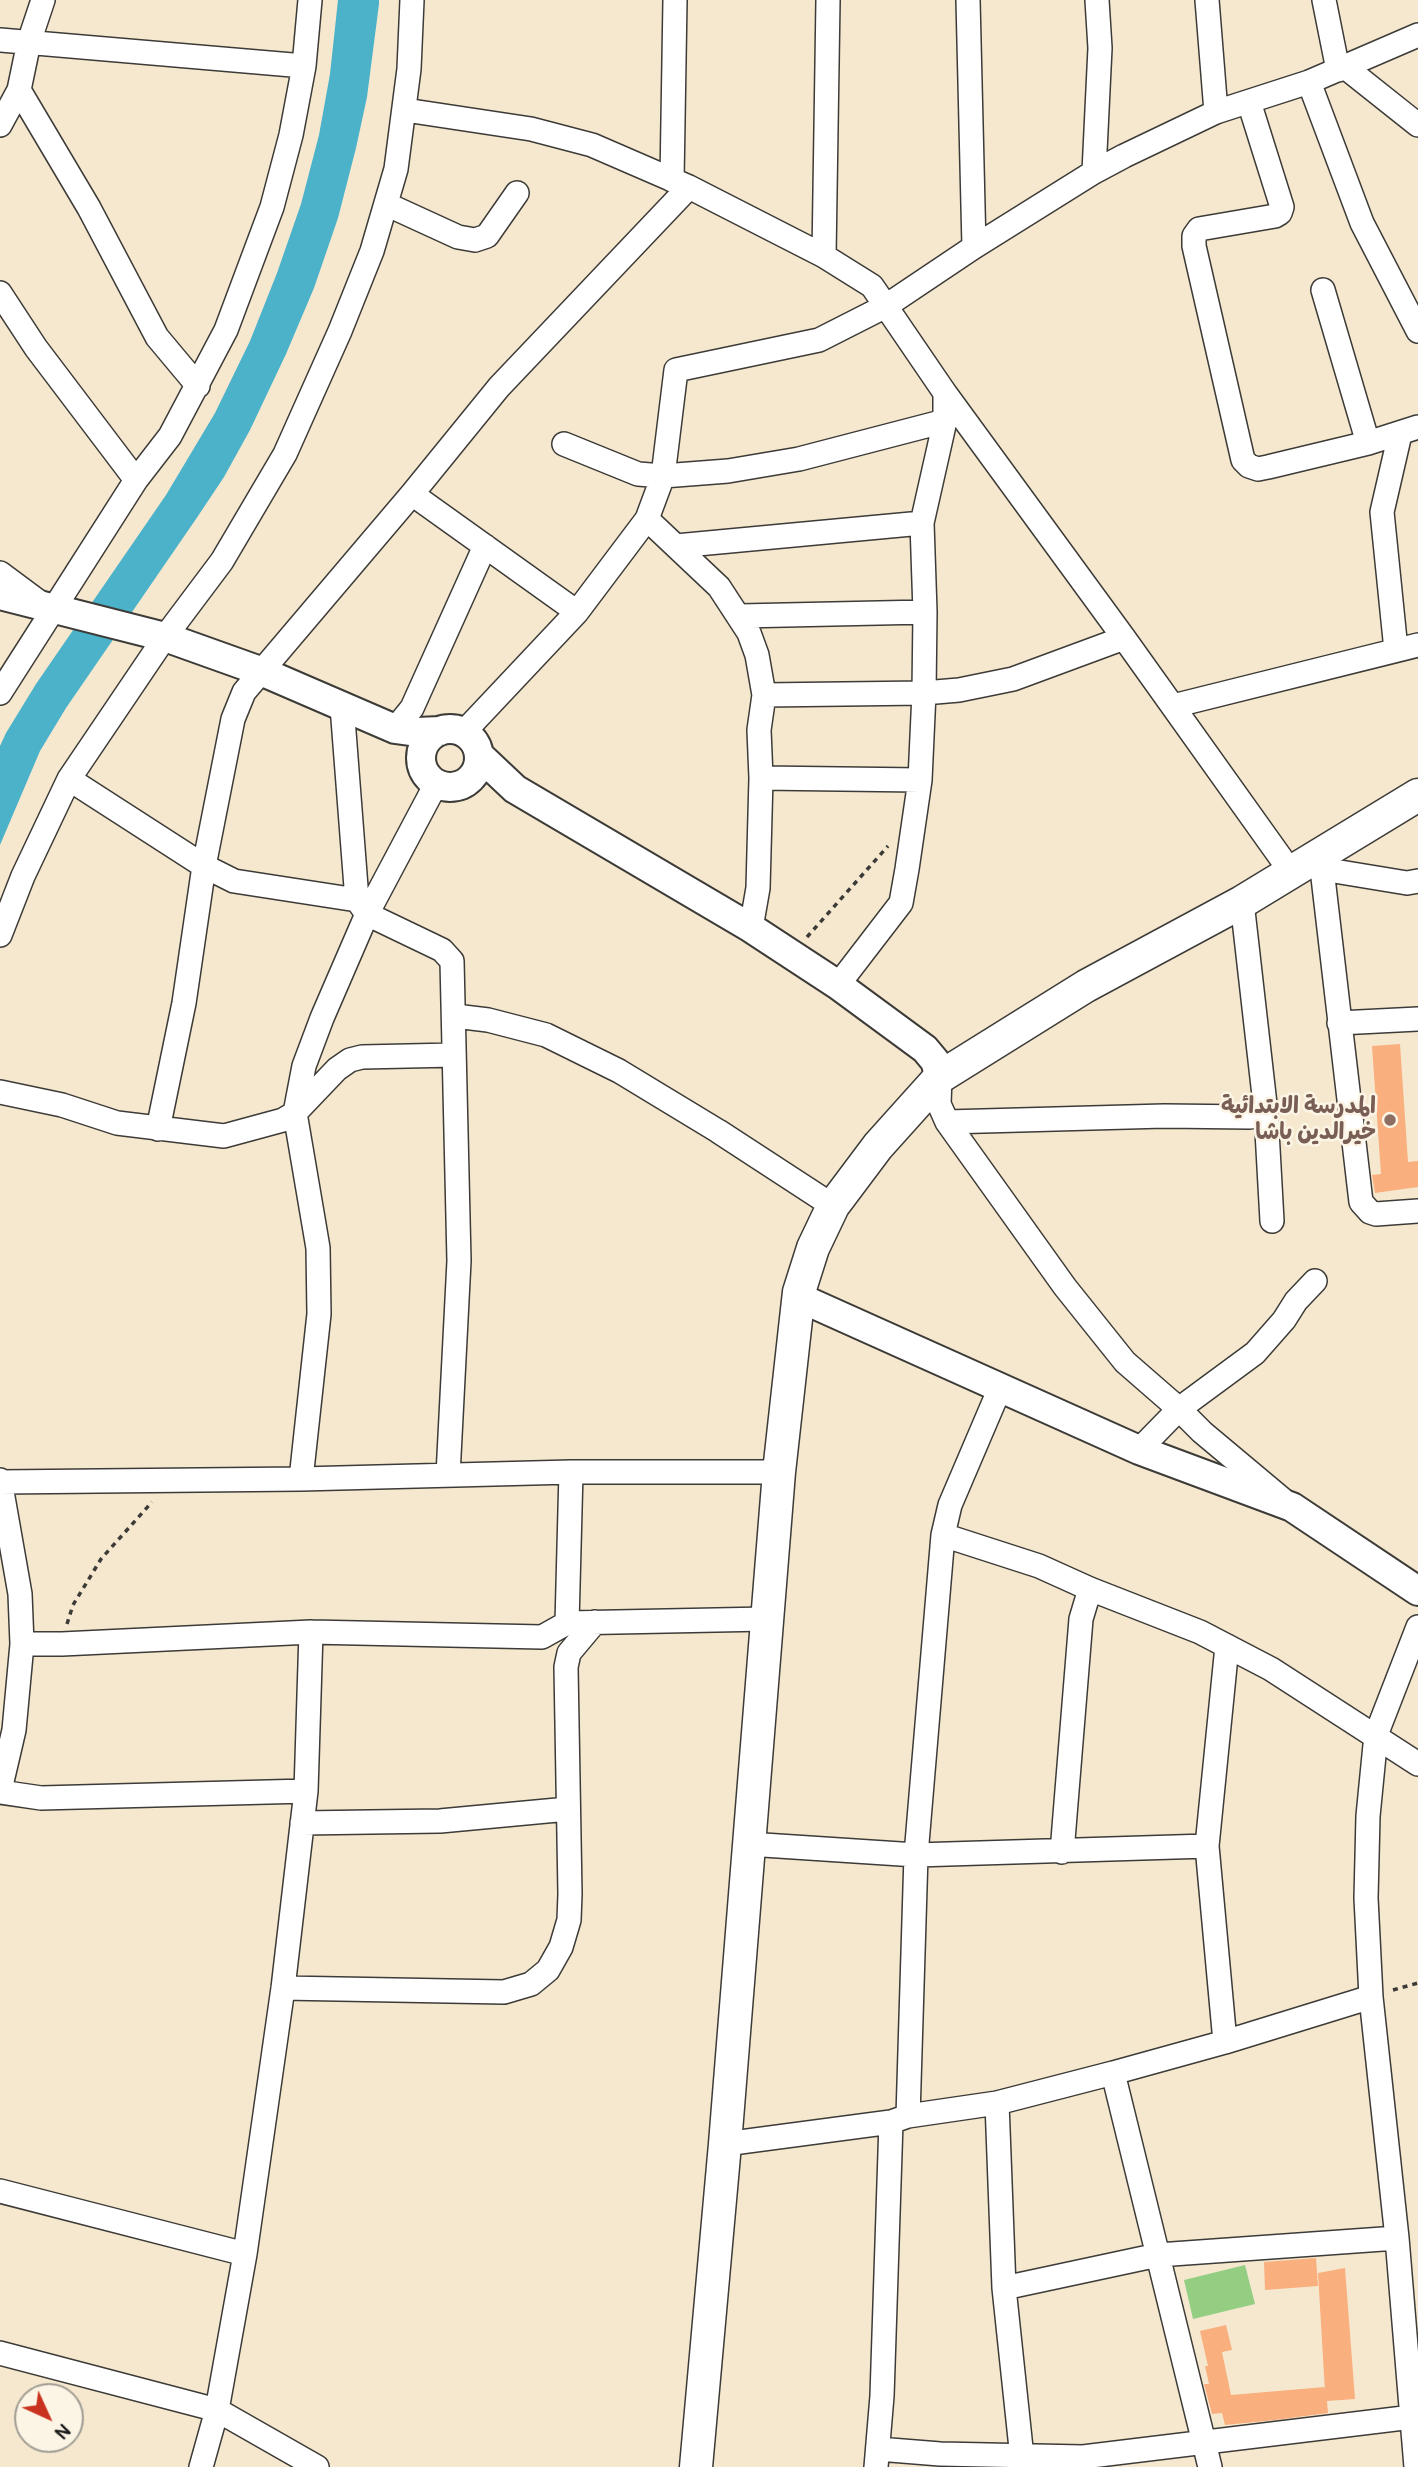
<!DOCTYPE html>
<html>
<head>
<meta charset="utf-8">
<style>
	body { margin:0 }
	#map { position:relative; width:1418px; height:2467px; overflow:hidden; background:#f5e8cf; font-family:Pangolin,sans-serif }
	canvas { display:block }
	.north { position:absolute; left:14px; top:2383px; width:70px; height:70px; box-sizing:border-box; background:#fcf5e5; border:2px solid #a29e95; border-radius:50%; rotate:135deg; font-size:19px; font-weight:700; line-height:28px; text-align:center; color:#1c1c1c }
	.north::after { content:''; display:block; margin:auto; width:24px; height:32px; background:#c8321e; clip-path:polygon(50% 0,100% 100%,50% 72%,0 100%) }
</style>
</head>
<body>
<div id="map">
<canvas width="1418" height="2467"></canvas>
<div class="north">N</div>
</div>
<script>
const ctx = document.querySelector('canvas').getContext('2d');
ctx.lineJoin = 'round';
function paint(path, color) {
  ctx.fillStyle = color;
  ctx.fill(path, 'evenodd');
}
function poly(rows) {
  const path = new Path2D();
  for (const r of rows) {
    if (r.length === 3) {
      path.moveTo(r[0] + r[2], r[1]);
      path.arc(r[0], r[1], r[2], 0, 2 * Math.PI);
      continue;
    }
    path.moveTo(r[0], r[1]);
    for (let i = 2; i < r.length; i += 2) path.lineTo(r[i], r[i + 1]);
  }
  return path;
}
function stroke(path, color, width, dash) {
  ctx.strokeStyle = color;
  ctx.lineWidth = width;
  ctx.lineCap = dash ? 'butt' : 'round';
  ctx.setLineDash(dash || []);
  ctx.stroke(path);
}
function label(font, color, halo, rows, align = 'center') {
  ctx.font = font + ' Pangolin,"Playpen Sans Arabic",sans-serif';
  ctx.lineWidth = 5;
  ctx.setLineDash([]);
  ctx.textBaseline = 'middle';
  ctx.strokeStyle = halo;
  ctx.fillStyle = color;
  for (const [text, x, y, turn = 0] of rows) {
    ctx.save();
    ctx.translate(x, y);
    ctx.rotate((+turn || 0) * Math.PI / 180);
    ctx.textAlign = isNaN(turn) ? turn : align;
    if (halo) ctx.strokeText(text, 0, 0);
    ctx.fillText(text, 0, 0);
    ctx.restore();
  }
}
const green = poly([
	[1245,2265,1255,2304,1193,2319,1184,2280]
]);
const water = poly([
	[338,0,379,0,379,4,367,97,356,148,338,218,314,288,286,354,250,430,224,477,196,519,66,708,40,751,0,845,0,746,6,733,36,684,166,495,215,413,250,341,277,273,301,204,319,135,330,74]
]);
const building = poly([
	[1400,1044,1408,1162,1418,1161,1418,1187,1375,1193,1372,1175,1381,1174,1372,1046],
	[1316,2258,1318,2286,1265,2290,1264,2262],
	[1345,2268,1355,2399,1327,2401,1328,2413,1275,2420,1225,2425,1222,2413,1212,2414,1204,2384,1209,2384,1205,2366,1208,2366,1200,2331,1226,2325,1232,2350,1222,2352,1231,2395,1325,2387,1325,2392,1318,2273]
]);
const path = poly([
	[807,937,888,846],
	[67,1624,73,1605,101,1559,152,1502],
	[1393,1990,1418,1983]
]);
const minor = poly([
	[968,0,974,247],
	[1207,0,1216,112],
	[1324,0,1338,70],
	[0,40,304,66],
	[1345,67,1418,125],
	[1309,82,1362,223,1418,331],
	[19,90,89,208,157,337,198,386],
	[1249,102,1282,207,1280,213,1275,216,1199,229,1194,236,1194,246,1243,460,1249,466,1258,469,1268,467,1368,443,1418,427],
	[405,110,531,129,592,145,689,187,824,256,872,286,945,393,1124,638,1291,872],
	[0,125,19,90,29,42,43,0],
	[1094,172,1100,48,1097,0],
	[672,180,675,0],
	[386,204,458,237,475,240,487,236,517,193],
	[824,256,828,0],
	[1323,290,1368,443],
	[0,293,36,348,136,480],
	[564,444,638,474,663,476,728,471,799,459,945,421],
	[412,494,577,612],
	[647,519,719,587,749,633,757,655,764,695,759,730,761,778,758,888,751,928],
	[676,546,922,523],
	[0,573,39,602],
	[740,616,925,612],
	[1396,650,1382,512,1400,434],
	[0,693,136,480,170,436,226,330,272,207,291,135,304,66,310,0],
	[764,695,924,693,959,690,1013,679,1124,638],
	[342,706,357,900,367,914,442,950,452,961,459,1261,448,1475],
	[1173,706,1418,645],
	[395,729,412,708,485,546],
	[464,732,577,612,647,519,663,476,676,370,819,340,886,306,974,247,1094,172,1124,156,1216,112,1309,82,1418,35],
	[761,778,920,780],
	[69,779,204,866,234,881,357,900],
	[1316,859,1322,869,1361,1202,1370,1212,1376,1214,1418,1211],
	[1322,869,1407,883,1418,881],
	[0,935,23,876,69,779,165,637,222,561,285,454,340,331,372,251,396,169,409,69,412,0],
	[838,985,901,903,907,869,920,780,924,693,925,612,922,523,945,421,945,393],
	[455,1016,488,1020,546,1035,619,1071,718,1131,833,1206],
	[1339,1023,1418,1019],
	[940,1077,939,1104,947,1122,1065,1287,1125,1362,1179,1409,1202,1432,1282,1499],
	[0,1092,62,1105,117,1123,224,1136,283,1120,295,1113,337,1069,350,1060,362,1057,454,1055],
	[1266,1113,1272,1221],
	[947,1122,1164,1116,1250,1117,1266,1113,1242,902],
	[158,1129,184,1003,204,866,233,719,244,692,412,494,499,387,689,187],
	[1139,1450,1179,1409,1255,1353,1284,1320,1296,1301,1315,1281],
	[301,1479,319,1314,318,1248,295,1113,304,1066,322,1018,367,914,436,784],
	[0,1480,20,1594,22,1644,14,1730,0,1790],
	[0,1482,301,1479,571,1472,779,1472],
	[943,1535,1039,1566,1090,1589,1200,1632,1271,1669,1418,1764],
	[567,1623,571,1472],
	[22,1644,62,1644,311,1632,542,1637,567,1623,766,1619],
	[0,1792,41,1798,306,1791],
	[302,1823,440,1821,568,1809],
	[748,1844,916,1855,1207,1846],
	[1062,1852,1081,1619,1090,1589],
	[283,1988,504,1992,531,1984,548,1970,561,1947,569,1920,570,1894,566,1667,569,1653,595,1622],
	[1225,2042,1207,1846,1227,1646],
	[997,2103,1004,2288,1023,2467],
	[908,2116,916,1855,943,1535,950,1505,1000,1388],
	[725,2144,891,2122,908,2116,997,2103,1113,2073],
	[0,2191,245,2254],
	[1004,2288,1158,2255,1397,2238],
	[0,2353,217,2410,317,2467],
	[878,2449,940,2454,1083,2457,1412,2417],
	[201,2467,217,2410,245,2254,283,1988,306,1791,311,1632],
	[876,2467,882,2396,891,2122],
	[1210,2467,1113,2073,1225,2042,1371,1997],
	[1416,2467,1397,2238,1371,1997,1366,1898,1368,1816,1376,1735,1418,1627]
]);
const tertiary = poly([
	[0,595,165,637,263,672,395,729,417,732,440,731],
	[450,758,29],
	[480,756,515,789,751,928,838,985,925,1049,935,1061,940,1077],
	[798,1297,1139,1450,1292,1507,1418,1591]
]);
const secondary = poly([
	[696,2467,725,2144,779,1472,799,1292,813,1248,833,1206,878,1146,940,1077,1086,986,1242,902,1418,795]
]);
const markers = [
	[1390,1120,7,"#8d6e63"]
];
const educationNames = [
	["المدرسة الابتدائية",1376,1107],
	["خيرالدين باشا",1376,1133]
];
paint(green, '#93ce83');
paint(water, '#4bb2ca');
paint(building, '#f9af7e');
stroke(minor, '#3d3b37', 26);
stroke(tertiary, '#3d3b37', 32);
stroke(secondary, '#3d3b37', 35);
stroke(path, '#3d3b37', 3.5, [5, 5]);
stroke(minor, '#fff', 23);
stroke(tertiary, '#fff', 28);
stroke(secondary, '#fff', 32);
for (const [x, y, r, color] of markers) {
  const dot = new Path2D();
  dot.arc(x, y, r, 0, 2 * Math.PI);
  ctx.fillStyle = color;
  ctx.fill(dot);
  stroke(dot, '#fcf5e5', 2.5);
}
label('bold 23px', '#785e54', '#fcf5e5', educationNames, 'right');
</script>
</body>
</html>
